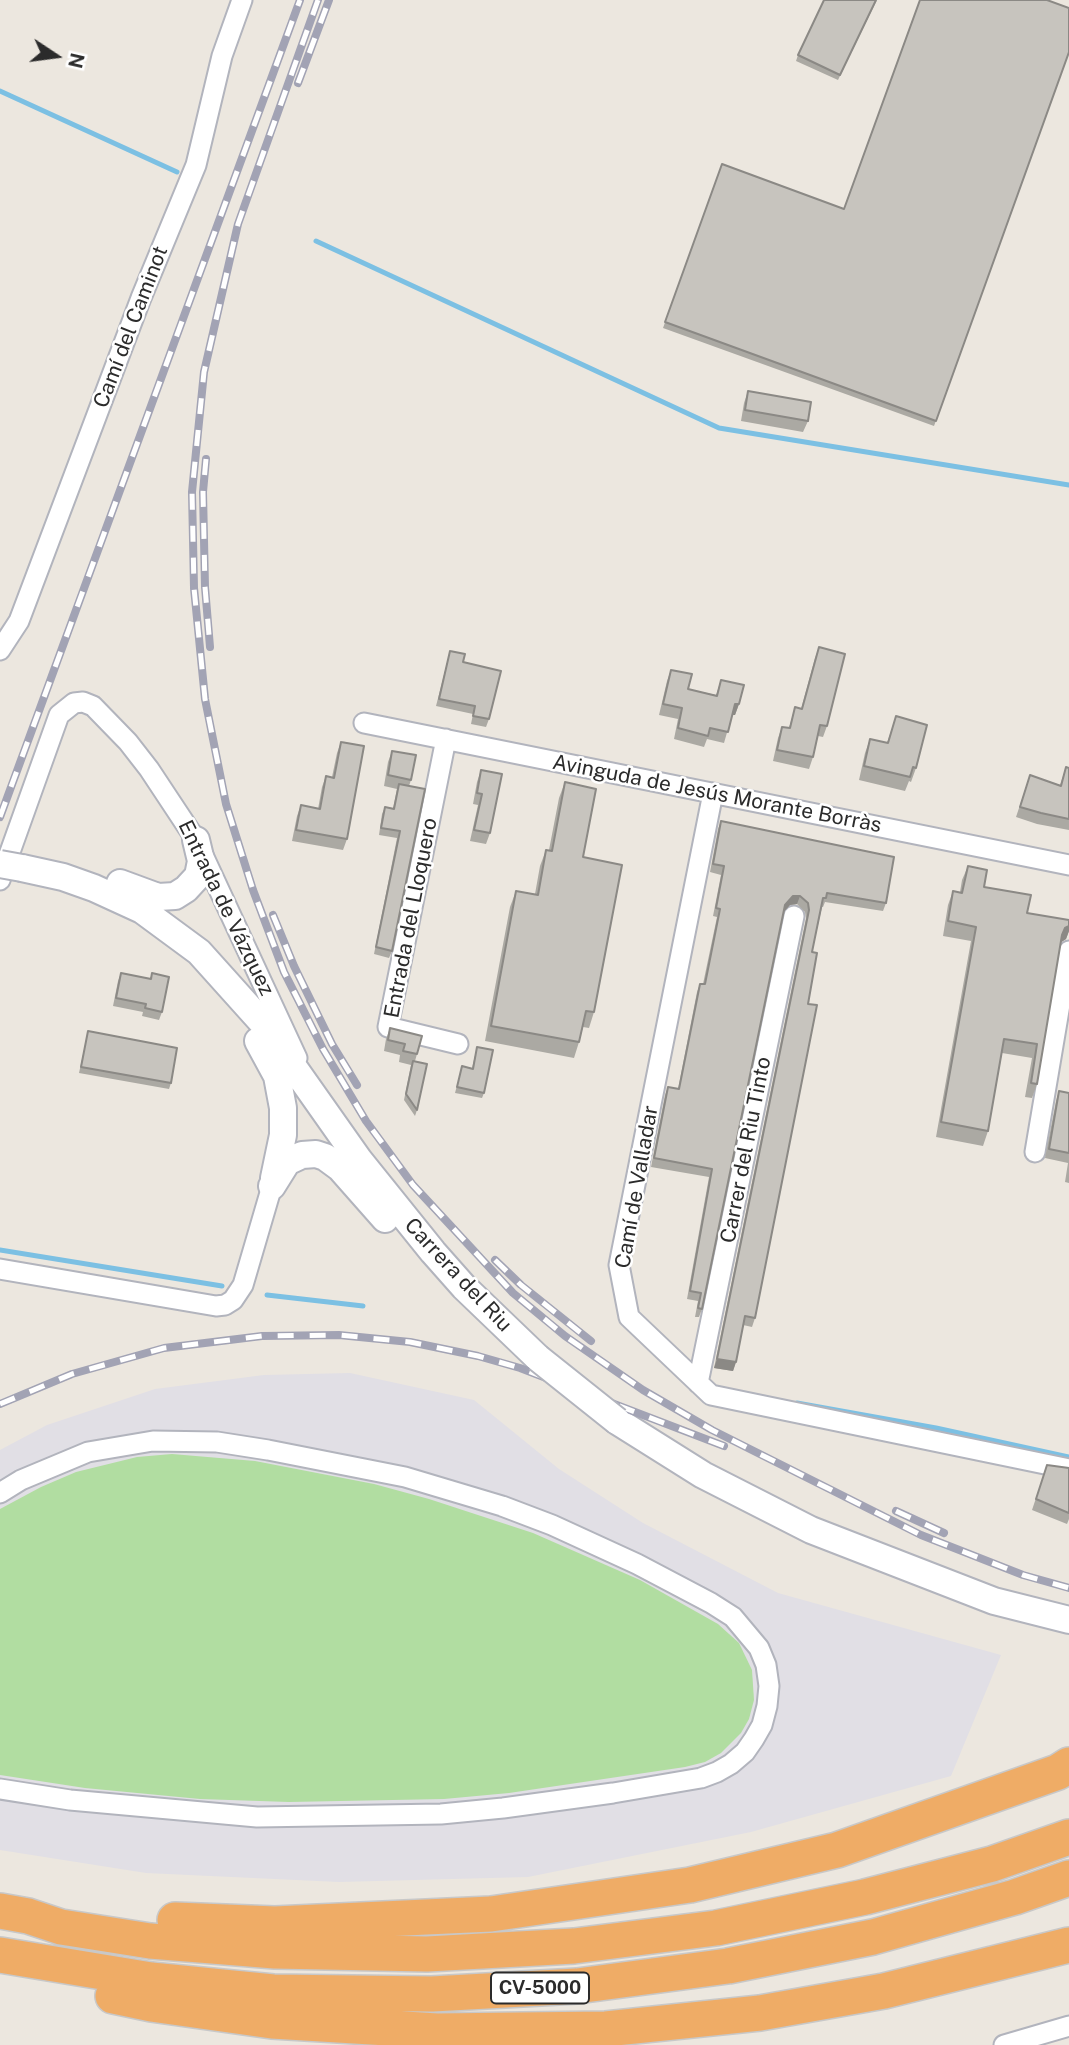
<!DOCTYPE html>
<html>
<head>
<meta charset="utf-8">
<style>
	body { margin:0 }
	#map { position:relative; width:1069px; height:2045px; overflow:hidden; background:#ece7df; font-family:"Public Sans",sans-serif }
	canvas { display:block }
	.north { position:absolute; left:21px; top:21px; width:70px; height:70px; -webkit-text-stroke:5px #fff; paint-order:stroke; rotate:103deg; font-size:19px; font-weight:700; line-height:28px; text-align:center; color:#2b2b2b }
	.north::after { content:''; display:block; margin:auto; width:24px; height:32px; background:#2b2b2b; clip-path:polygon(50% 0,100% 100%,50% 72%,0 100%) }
</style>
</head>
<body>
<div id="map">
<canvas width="1069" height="2045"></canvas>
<div class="north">N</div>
</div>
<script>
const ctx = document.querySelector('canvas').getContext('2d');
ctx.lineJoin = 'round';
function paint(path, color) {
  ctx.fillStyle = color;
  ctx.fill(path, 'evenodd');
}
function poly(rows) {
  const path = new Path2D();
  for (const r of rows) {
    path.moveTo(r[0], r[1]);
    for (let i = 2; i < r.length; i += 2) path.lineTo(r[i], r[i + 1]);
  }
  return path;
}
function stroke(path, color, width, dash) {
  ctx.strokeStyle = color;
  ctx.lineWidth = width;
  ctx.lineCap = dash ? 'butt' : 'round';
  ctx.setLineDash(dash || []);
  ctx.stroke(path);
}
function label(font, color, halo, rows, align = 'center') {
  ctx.font = font + ' "Public Sans",sans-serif';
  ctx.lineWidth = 5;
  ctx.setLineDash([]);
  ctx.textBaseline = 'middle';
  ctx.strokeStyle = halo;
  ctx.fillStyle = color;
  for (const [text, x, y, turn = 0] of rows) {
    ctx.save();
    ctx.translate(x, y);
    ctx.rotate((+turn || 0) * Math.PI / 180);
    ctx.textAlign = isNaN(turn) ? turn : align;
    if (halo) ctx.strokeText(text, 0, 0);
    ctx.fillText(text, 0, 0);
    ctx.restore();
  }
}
const industrial = poly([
	[350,1373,474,1400,559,1469,643,1523,778,1593,1001,1655,951,1776,751,1832,528,1877,339,1882,146,1873,0,1850,0,1450,47,1425,155,1389,264,1375]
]);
const green = poly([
	[172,1454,255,1461,374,1484,429,1499,533,1533,640,1580,718,1624,739,1643,752,1670,754,1700,749,1719,741,1733,721,1753,705,1762,685,1767,509,1793,444,1799,289,1802,200,1799,85,1788,0,1775,0,1509,41,1487,76,1472,137,1457]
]);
const stream = poly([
	[0,91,177,172],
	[316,241,719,428,1069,485],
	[0,1250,222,1286],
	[267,1295,363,1306],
	[797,1403,936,1428,1069,1457]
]);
const street = poly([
	[0,650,19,621,141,298,196,165,222,56,242,0],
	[364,723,1069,865],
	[446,739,388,1027,458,1044],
	[713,793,619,1265,629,1317,711,1395,1069,1469],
	[0,880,59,715,74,703,83,702,93,706,128,742,149,769,196,840,297,1058],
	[1035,1152,1069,951],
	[0,1269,216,1306,225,1305,233,1300,243,1285,272,1186],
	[698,1383,794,916],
	[0,1493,21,1480,88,1452,153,1441,217,1442,268,1450,405,1477,502,1506,552,1525,637,1564,711,1603,733,1617,759,1648,766,1665,769,1686,767,1706,762,1725,754,1739,745,1752,731,1764,717,1772,701,1778,613,1793,503,1808,441,1814,257,1817,70,1800,0,1789],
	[1004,2045,1069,2026]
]);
const secondary = poly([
	[22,868,63,877,94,888,142,910,199,952,261,1021,359,1160,433,1252,464,1287,538,1358],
	[120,883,158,897,175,896,186,889,198,876,201,861,196,840],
	[258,1041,277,1076,283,1108,283,1135,274,1178],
	[272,1186,287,1162,302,1155,316,1154,325,1157,340,1168,385,1219],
	[617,1421,703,1475,811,1530,994,1601,1069,1620]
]);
const highway = poly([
	[0,1911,28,1916,61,1927,150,1941,275,1951,427,1954,574,1946,716,1928,865,1897,992,1864,1069,1837],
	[175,1920,275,1924,491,1914,690,1885,837,1850,1058,1772,1069,1765],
	[0,1955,151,1980,273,1992,432,1994,577,1986,728,1966,873,1937,1015,1897,1069,1878],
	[113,1996,151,2004,272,2021,437,2031,606,2029,760,2013,884,1991,1069,1945]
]);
const rail = poly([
	[318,0,238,224,204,372,192,492,194,588,205,699,226,804,253,890,284,972,323,1049,366,1121,413,1185,513,1293,565,1336,643,1390,712,1430,921,1535,1023,1575,1069,1588],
	[298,83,329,0],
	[206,459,203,492,205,587,210,647],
	[0,817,300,0],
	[273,915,294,966,332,1044,357,1085],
	[495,1260,521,1285,591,1341],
	[0,1404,72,1374,164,1348,262,1336,339,1335,410,1342,478,1356,520,1368,724,1446],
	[896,1511,944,1533]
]);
const secondaryBridge = poly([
	[0,864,22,868],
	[538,1358,617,1421]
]);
const wall = poly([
	[877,0,838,80,796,61,798,55],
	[1069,52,934,426,663,328,722,164,844,209],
	[748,391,808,421,803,432,741,421,744,403],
	[819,647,827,726,823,737,818,736,813,757,809,769,773,761,778,738,782,727,789,728,795,707,801,709,815,658],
	[450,651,463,662,489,719,486,727,471,724,473,714,436,706],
	[671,670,688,689,716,695,721,680,739,704,735,715,732,715,724,743,707,739,704,747,674,739,678,719,659,715,667,681],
	[896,716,916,768,911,782,909,781,905,791,859,780,865,753,870,739,887,743],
	[341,742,347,839,343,850,292,841,297,816,301,805,318,809,322,787,326,776,332,777,337,753],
	[392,751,411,780,409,786,392,951,389,958,374,954,397,838,379,835,382,814,385,807,393,808,397,789,384,786,388,762],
	[1066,767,1069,768,1069,830,1037,824,1016,817,1030,775,1060,785],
	[481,770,490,833,486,844,470,841,478,805,473,804,477,782],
	[565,782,583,857,594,1012,589,1028,583,1027,579,1042,574,1058,485,1041,510,907,516,891,535,894,540,866,546,850,549,850,559,798],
	[721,821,886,903,883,911,825,902,823,907,822,907,812,952,755,1318,752,1327,743,1325,736,1362,733,1371,714,1368,806,918,805,912,797,904,790,905,784,911,702,1309,699,1317,695,1317,698,1301,687,1299,709,1177,651,1167,665,1095,668,1087,678,1089,697,992,700,984,703,984,717,917,713,916,721,875,710,872,718,829],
	[968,866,984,887,1027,913,1069,920,1069,931,1066,939,1061,942,1037,1084,1032,1098,1025,1097,1032,1058,1002,1053,988,1131,983,1146,936,1137,971,941,943,936,948,905,953,891,960,892,962,880],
	[121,973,150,979,152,973,162,1012,159,1020,142,1016,143,1012,113,1006,118,981],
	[390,1028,417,1054,415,1061,417,1110,415,1116,404,1100,411,1065,399,1062,400,1055,384,1051,386,1039],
	[88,1031,171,1083,169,1089,79,1073],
	[477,1047,484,1093,482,1098,455,1093,462,1066,472,1068],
	[1059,1091,1069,1093,1069,1183,1065,1182,1068,1163,1045,1158,1056,1101],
	[1047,1465,1069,1468,1069,1519,1067,1524,1032,1510]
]);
const shadedWall = poly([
	[735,704,739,704,735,715,730,715],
	[793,896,800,896,797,904,790,905,782,914,785,905],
	[1069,926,1069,931,1066,939,1060,943,1065,928],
	[717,1359,736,1362,733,1371,714,1368]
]);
const building = poly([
	[824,0,876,0,840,75,798,55,824,0],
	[920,0,1047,0,1069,8,1069,52,936,421,665,322,722,164,844,209,920,0],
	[748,391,811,402,808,421,745,410,748,391],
	[819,647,845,654,827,726,820,725,813,757,777,750,782,727,790,728,795,707,802,709,819,647],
	[450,651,465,654,463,662,501,671,489,719,473,716,475,706,439,699,450,651],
	[671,670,692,674,688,689,717,696,721,680,744,685,739,704,735,704,728,732,710,728,708,736,678,728,682,708,663,704,671,670],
	[896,716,927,725,916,768,913,767,910,777,864,766,870,739,888,743,896,716],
	[341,742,364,746,347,839,296,830,301,805,320,809,326,776,334,778,341,742],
	[392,751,416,755,411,780,388,775,392,751],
	[1066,767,1069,768,1069,819,1041,813,1020,807,1030,775,1061,786,1066,767],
	[481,770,502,774,490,833,474,830,482,794,477,793,481,770],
	[565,782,596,789,583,857,622,865,594,1012,586,1011,579,1042,491,1026,516,891,538,895,546,850,552,851,565,782],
	[399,784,425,789,392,951,376,947,400,831,381,828,385,807,394,809,399,784],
	[721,821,894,857,886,903,827,893,826,898,823,898,812,952,817,953,808,1004,817,1005,755,1318,745,1316,736,1362,717,1359,809,910,808,903,800,896,793,896,785,905,702,1309,698,1308,701,1293,690,1291,712,1169,654,1158,668,1087,679,1089,700,984,705,984,720,909,716,908,724,866,713,864,721,821],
	[968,866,987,870,984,887,1031,895,1027,913,1069,920,1069,926,1065,928,1062,935,1037,1084,1031,1083,1037,1044,1004,1039,988,1131,941,1122,976,927,948,921,953,891,962,893,968,866],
	[121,973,151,979,152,973,169,977,162,1012,145,1008,146,1004,116,998,121,973],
	[390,1028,422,1036,417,1054,403,1051,405,1044,388,1040,390,1028],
	[88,1031,177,1048,171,1083,81,1067,88,1031],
	[477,1047,493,1050,484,1093,457,1087,462,1066,473,1069,477,1047],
	[413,1061,427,1064,417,1110,406,1094,413,1061],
	[1059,1091,1069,1093,1069,1153,1049,1149,1059,1091],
	[1047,1465,1069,1468,1069,1513,1036,1499,1047,1465]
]);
const shields = [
	[540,1988,98]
];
const shieldNames = [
	["CV-5000",540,1988]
];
const streetNames = [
	["Camí del Caminot",131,327,-69],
	["Avinguda de Jesús Morante Borràs",717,794,11],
	["Entrada de Vázquez",226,908,64],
	["Entrada del Lloquero",411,918,-79],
	["Carrer del Riu Tinto",746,1150,-79],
	["Camí de Valladar",637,1187,-80],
	["Carrera del Riu",458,1275,47]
];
paint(industrial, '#e1dfe5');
paint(green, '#b1dda1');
stroke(stream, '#7cc0e3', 5);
stroke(street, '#b2b4bd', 23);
stroke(secondary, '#b2b4bd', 30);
stroke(highway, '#c8c8c8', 38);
stroke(street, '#fff', 19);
stroke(secondary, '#fff', 26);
stroke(highway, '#efac66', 35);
stroke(rail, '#a2a3b4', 8);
stroke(rail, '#fff', 5, [16]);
stroke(secondaryBridge, '#b2b4bd', 30, []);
stroke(secondaryBridge, '#fff', 26);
paint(wall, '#aba9a3');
paint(shadedWall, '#8b8985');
paint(building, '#c7c4be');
stroke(building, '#8b8985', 2);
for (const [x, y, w] of shields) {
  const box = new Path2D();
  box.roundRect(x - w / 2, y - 15.5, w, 31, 5);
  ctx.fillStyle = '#fff';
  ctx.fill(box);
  stroke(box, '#2b2b2b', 2);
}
label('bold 19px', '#2b2b2b', null, shieldNames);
label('21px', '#2b2b2b', '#fff', streetNames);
</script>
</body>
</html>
